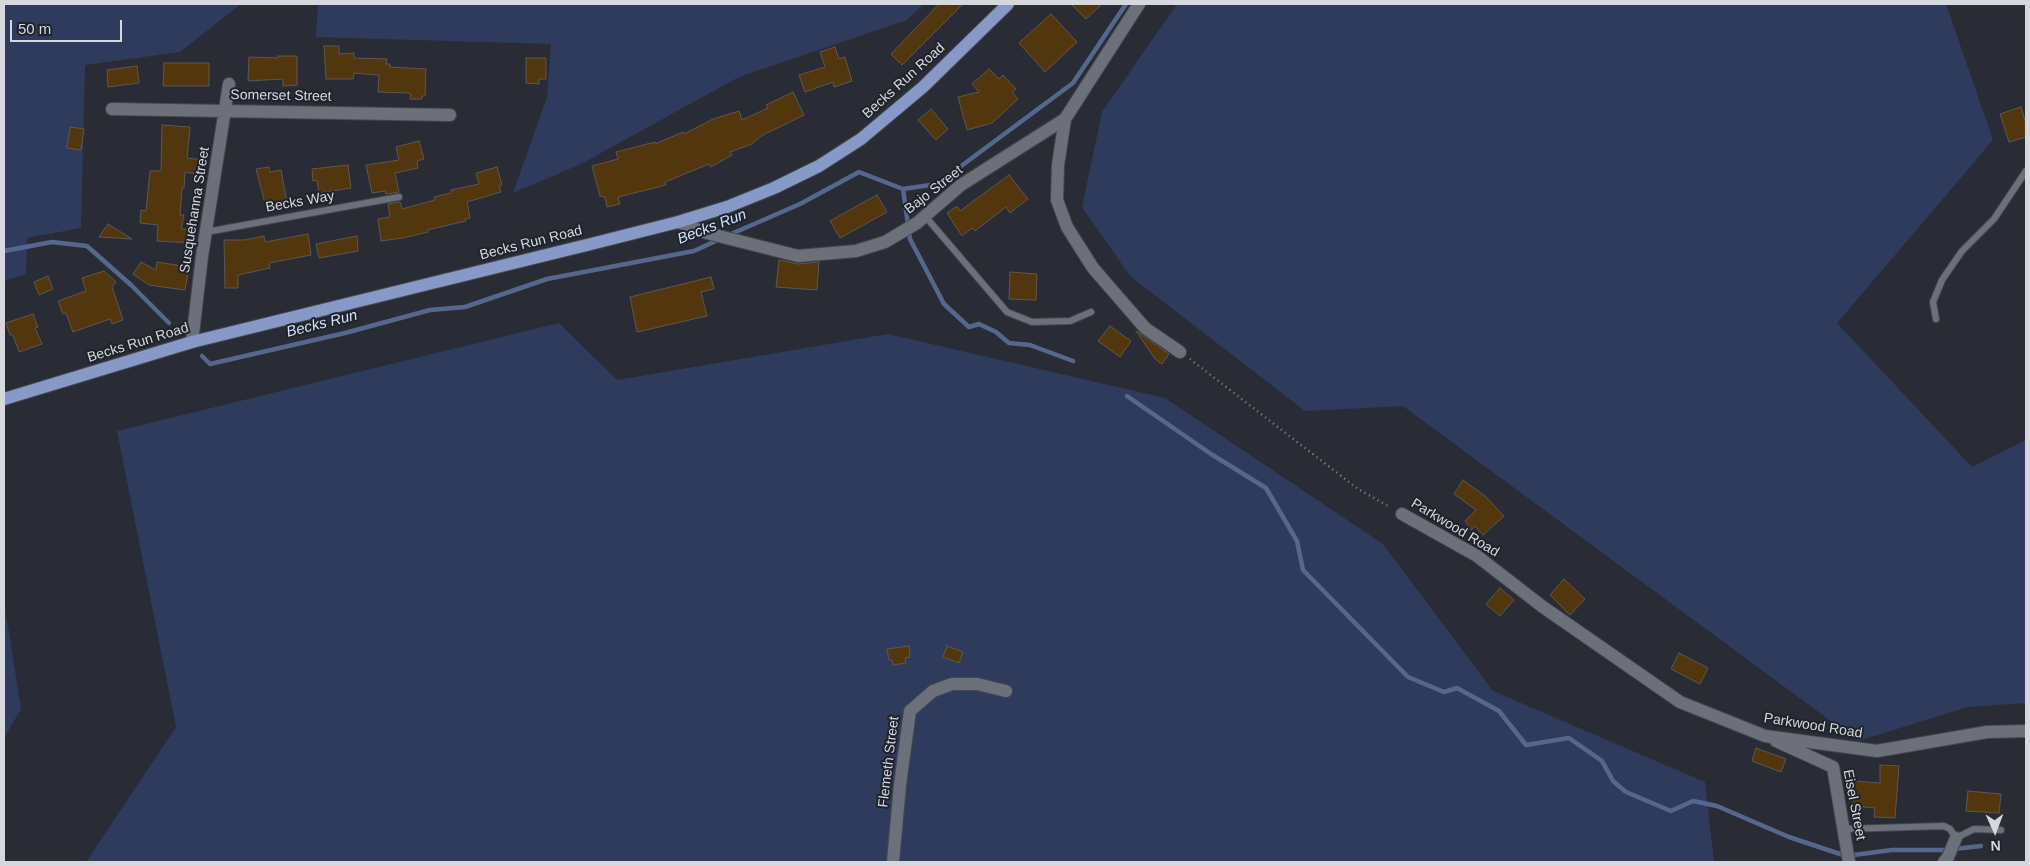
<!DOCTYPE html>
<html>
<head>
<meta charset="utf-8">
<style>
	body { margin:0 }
	#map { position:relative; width:2030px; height:866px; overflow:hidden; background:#292c35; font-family:Helvetica,sans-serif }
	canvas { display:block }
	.frame { position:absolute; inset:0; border:5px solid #d6d8de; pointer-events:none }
	.north { position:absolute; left:1970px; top:806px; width:50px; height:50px; -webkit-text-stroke:4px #1f232b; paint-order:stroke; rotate:178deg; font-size:14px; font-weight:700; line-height:20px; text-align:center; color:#d6d8de }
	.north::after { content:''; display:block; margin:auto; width:18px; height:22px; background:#d6d8de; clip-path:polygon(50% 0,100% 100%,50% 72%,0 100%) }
	.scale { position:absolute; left:10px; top:20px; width:112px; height:22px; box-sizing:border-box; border:2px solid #d6d8de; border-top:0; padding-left:6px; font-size:15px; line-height:18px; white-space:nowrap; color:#d6d8de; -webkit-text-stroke:4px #1f232b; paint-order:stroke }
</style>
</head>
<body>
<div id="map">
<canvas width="2030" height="866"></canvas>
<div class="frame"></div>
<div class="north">N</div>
<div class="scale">50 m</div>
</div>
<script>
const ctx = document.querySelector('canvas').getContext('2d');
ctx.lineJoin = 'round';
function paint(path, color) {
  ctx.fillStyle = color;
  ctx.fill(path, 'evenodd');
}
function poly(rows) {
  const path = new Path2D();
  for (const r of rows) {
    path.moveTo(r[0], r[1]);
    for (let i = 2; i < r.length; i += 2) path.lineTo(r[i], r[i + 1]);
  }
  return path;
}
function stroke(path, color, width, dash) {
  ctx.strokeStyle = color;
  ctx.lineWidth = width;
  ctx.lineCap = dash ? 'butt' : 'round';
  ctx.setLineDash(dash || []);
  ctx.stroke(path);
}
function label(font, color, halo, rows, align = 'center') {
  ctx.font = font + ' Helvetica,sans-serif';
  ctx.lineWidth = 4;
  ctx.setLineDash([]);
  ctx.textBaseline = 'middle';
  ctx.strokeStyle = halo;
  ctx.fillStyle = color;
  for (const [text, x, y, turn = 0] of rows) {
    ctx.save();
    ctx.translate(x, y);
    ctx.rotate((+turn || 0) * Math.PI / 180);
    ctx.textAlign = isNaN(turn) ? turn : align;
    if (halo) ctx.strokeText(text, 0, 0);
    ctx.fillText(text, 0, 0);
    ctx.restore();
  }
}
const green = poly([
	[4,4,241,4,180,52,85,65,81,228,27,238,26,274,4,281],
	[318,4,924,4,907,20,739,77,581,164,513,193,547,97,551,44,316,37],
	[1177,4,1946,4,1993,140,1837,323,1972,467,2026,440,2026,703,1968,707,1858,741,1403,406,1305,411,1130,276,1082,207,1102,112],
	[559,323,617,380,888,334,1165,398,1383,544,1493,691,1705,782,1714,862,86,862,176,727,117,431],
	[4,601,21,709,4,738]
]);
const stream = poly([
	[903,189,910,239,944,304,969,327,979,324,996,332,1009,343,1030,345,1073,361],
	[729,235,800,204,859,172,903,189,937,184,1073,83,1126,4],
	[4,251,52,242,87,246,131,285,169,323],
	[202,356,210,364,345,333,430,310,465,307,547,279,694,251,720,239],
	[1127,396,1211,454,1266,488,1297,541,1303,570,1408,677,1444,692,1457,688,1499,711,1526,745,1569,738,1602,761,1613,781,1626,792,1671,811,1693,801,1717,806,1789,837,1846,856,1892,850,1945,850,1981,846]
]);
const building = poly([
	[939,4,963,4,902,65,891,54,939,4],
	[1071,4,1102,4,1086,19,1071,4],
	[1051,14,1077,42,1045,72,1019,43,1051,14],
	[324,46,339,46,339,54,354,53,354,58,387,59,386,64,390,64,390,67,426,69,425,96,422,96,422,99,410,99,411,94,408,93,378,92,379,75,354,73,353,79,326,79,324,46],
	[835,47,839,59,845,57,852,81,834,87,833,82,805,92,799,75,825,67,820,52,835,47],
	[278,56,297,56,297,85,283,86,283,79,248,81,249,57,278,58,278,56],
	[526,58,546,58,546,79,539,79,539,84,526,83,526,58],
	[164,63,209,63,209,86,163,86,164,63],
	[137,66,139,83,108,87,107,70,137,66],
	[989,69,999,79,1003,75,1016,89,1012,92,1018,99,992,123,967,130,958,97,979,92,972,84,989,69],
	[793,92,804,115,761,136,752,144,730,152,732,155,711,167,709,164,665,182,666,185,618,197,620,204,607,207,605,197,600,196,592,166,618,159,616,152,655,142,655,144,683,132,684,134,713,119,739,111,742,120,768,108,766,105,793,92],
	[2021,107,2026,124,2026,137,2009,142,2000,114,2021,107],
	[931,109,948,129,936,140,918,120,931,109],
	[162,125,190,127,187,158,204,160,202,175,185,172,184,188,182,188,180,215,184,215,181,229,196,230,195,243,157,241,158,225,140,223,141,210,146,211,150,171,161,171,162,125],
	[70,127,84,129,81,150,67,148,70,127],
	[419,141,424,159,417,161,418,168,395,173,399,192,386,194,385,191,372,193,366,165,399,160,396,147,419,141],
	[348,165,351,188,319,193,317,180,313,181,312,169,348,165],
	[269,167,270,172,281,170,287,203,266,207,256,169,269,167],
	[497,167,502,185,499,186,501,192,467,202,470,218,465,219,466,221,427,230,428,232,403,238,381,241,378,219,390,217,388,204,400,202,402,209,435,200,434,197,451,193,451,190,479,184,476,173,497,167],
	[1009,175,1028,199,1010,213,1006,207,975,231,972,228,962,236,947,213,957,206,960,211,1009,175],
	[877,195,887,212,840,238,830,221,877,195],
	[108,224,132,239,99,237,108,224],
	[308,234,311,255,269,263,270,268,238,275,238,288,225,288,224,240,245,240,264,236,265,242,308,234],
	[357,236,358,251,319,258,316,244,357,236],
	[779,260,798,264,819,262,817,290,776,287,779,260],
	[141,262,156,270,157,262,189,267,185,290,149,285,133,274,141,262],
	[104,271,116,282,112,287,123,320,112,324,110,319,73,332,66,313,63,314,58,301,86,291,82,278,104,271],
	[1010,272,1037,274,1036,300,1009,299,1010,272],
	[48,276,53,289,39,295,34,282,48,276],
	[711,277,714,289,701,292,707,316,637,332,630,297,711,277],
	[33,314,38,327,35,328,42,344,19,352,13,335,10,335,6,323,33,314],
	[1110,326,1131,341,1120,357,1098,341,1110,326],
	[1136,331,1169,354,1162,364,1155,359,1136,331],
	[1463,480,1485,496,1504,516,1483,535,1475,526,1471,530,1465,521,1476,510,1454,494,1463,480],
	[1564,579,1585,599,1570,615,1550,595,1564,579],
	[1500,588,1514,600,1500,616,1486,604,1500,588],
	[909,646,910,657,905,658,906,663,893,665,892,660,889,660,887,649,909,646],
	[947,646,963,652,959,663,943,657,947,646],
	[1679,653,1708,668,1700,684,1671,669,1679,653],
	[1756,748,1786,759,1781,772,1752,761,1756,748],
	[1880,765,1899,766,1895,818,1874,817,1875,808,1853,806,1854,781,1880,783,1880,765],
	[1968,791,2001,794,1999,813,1966,811,1968,791]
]);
const path = poly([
	[1190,359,1358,489,1390,507]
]);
const service = poly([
	[925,216,1007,312,1032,322,1070,321,1091,312],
	[206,232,399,197],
	[1936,319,1933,302,1942,280,1962,251,1994,219,2026,171],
	[1844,829,1944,826,1950,829,1956,838,1974,829,2001,830]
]);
const minor = poly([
	[112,109,450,115],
	[1065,119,1058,165,1057,200,1067,227,1093,268,1145,328,1180,352],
	[678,222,707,233,798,256,856,251,885,242,917,223,961,185,1065,119,1139,4],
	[192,342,202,256,229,84],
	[1402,514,1477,556,1543,607,1680,702,1765,736,1877,751,1987,732,2026,731],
	[1776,741,1833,767,1849,862],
	[893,862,900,785,910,711,933,691,952,684,977,684,1006,691],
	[1944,862,1948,857,1956,838]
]);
const primary = poly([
	[4,399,192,342,595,243,678,222,727,207,774,188,819,166,861,139,923,87,1008,4]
]);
const streetNames = [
	["Becks Run Road",904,81,-42],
	["Somerset Street",281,96,1],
	["Bajo Street",934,190,-38],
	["Becks Way",300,202,-10],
	["Susquehanna Street",195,210,-81],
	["Becks Run Road",531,243,-14],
	["Becks Run Road",138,343,-17],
	["Parkwood Road",1455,528,31],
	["Parkwood Road",1813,726,9],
	["Flemeth Street",889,762,-83],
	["Eisel Street",1854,805,79]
];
const waterNames = [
	["Becks Run",712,227,-21],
	["Becks Run",322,324,-14]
];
paint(green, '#2e3b5d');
stroke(stream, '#56678e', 4.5);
paint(building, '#52370e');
stroke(building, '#5e574e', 1);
stroke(service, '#45484e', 8);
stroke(minor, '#45484e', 14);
stroke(primary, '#45484e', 14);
stroke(path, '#888b92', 2.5, [1, 4]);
stroke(service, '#6c707a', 6);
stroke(minor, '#6c707a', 12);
stroke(primary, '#8799c6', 12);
label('14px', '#d6d8de', '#1f232b', streetNames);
label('italic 15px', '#d4e0fa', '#1f232b', waterNames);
</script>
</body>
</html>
